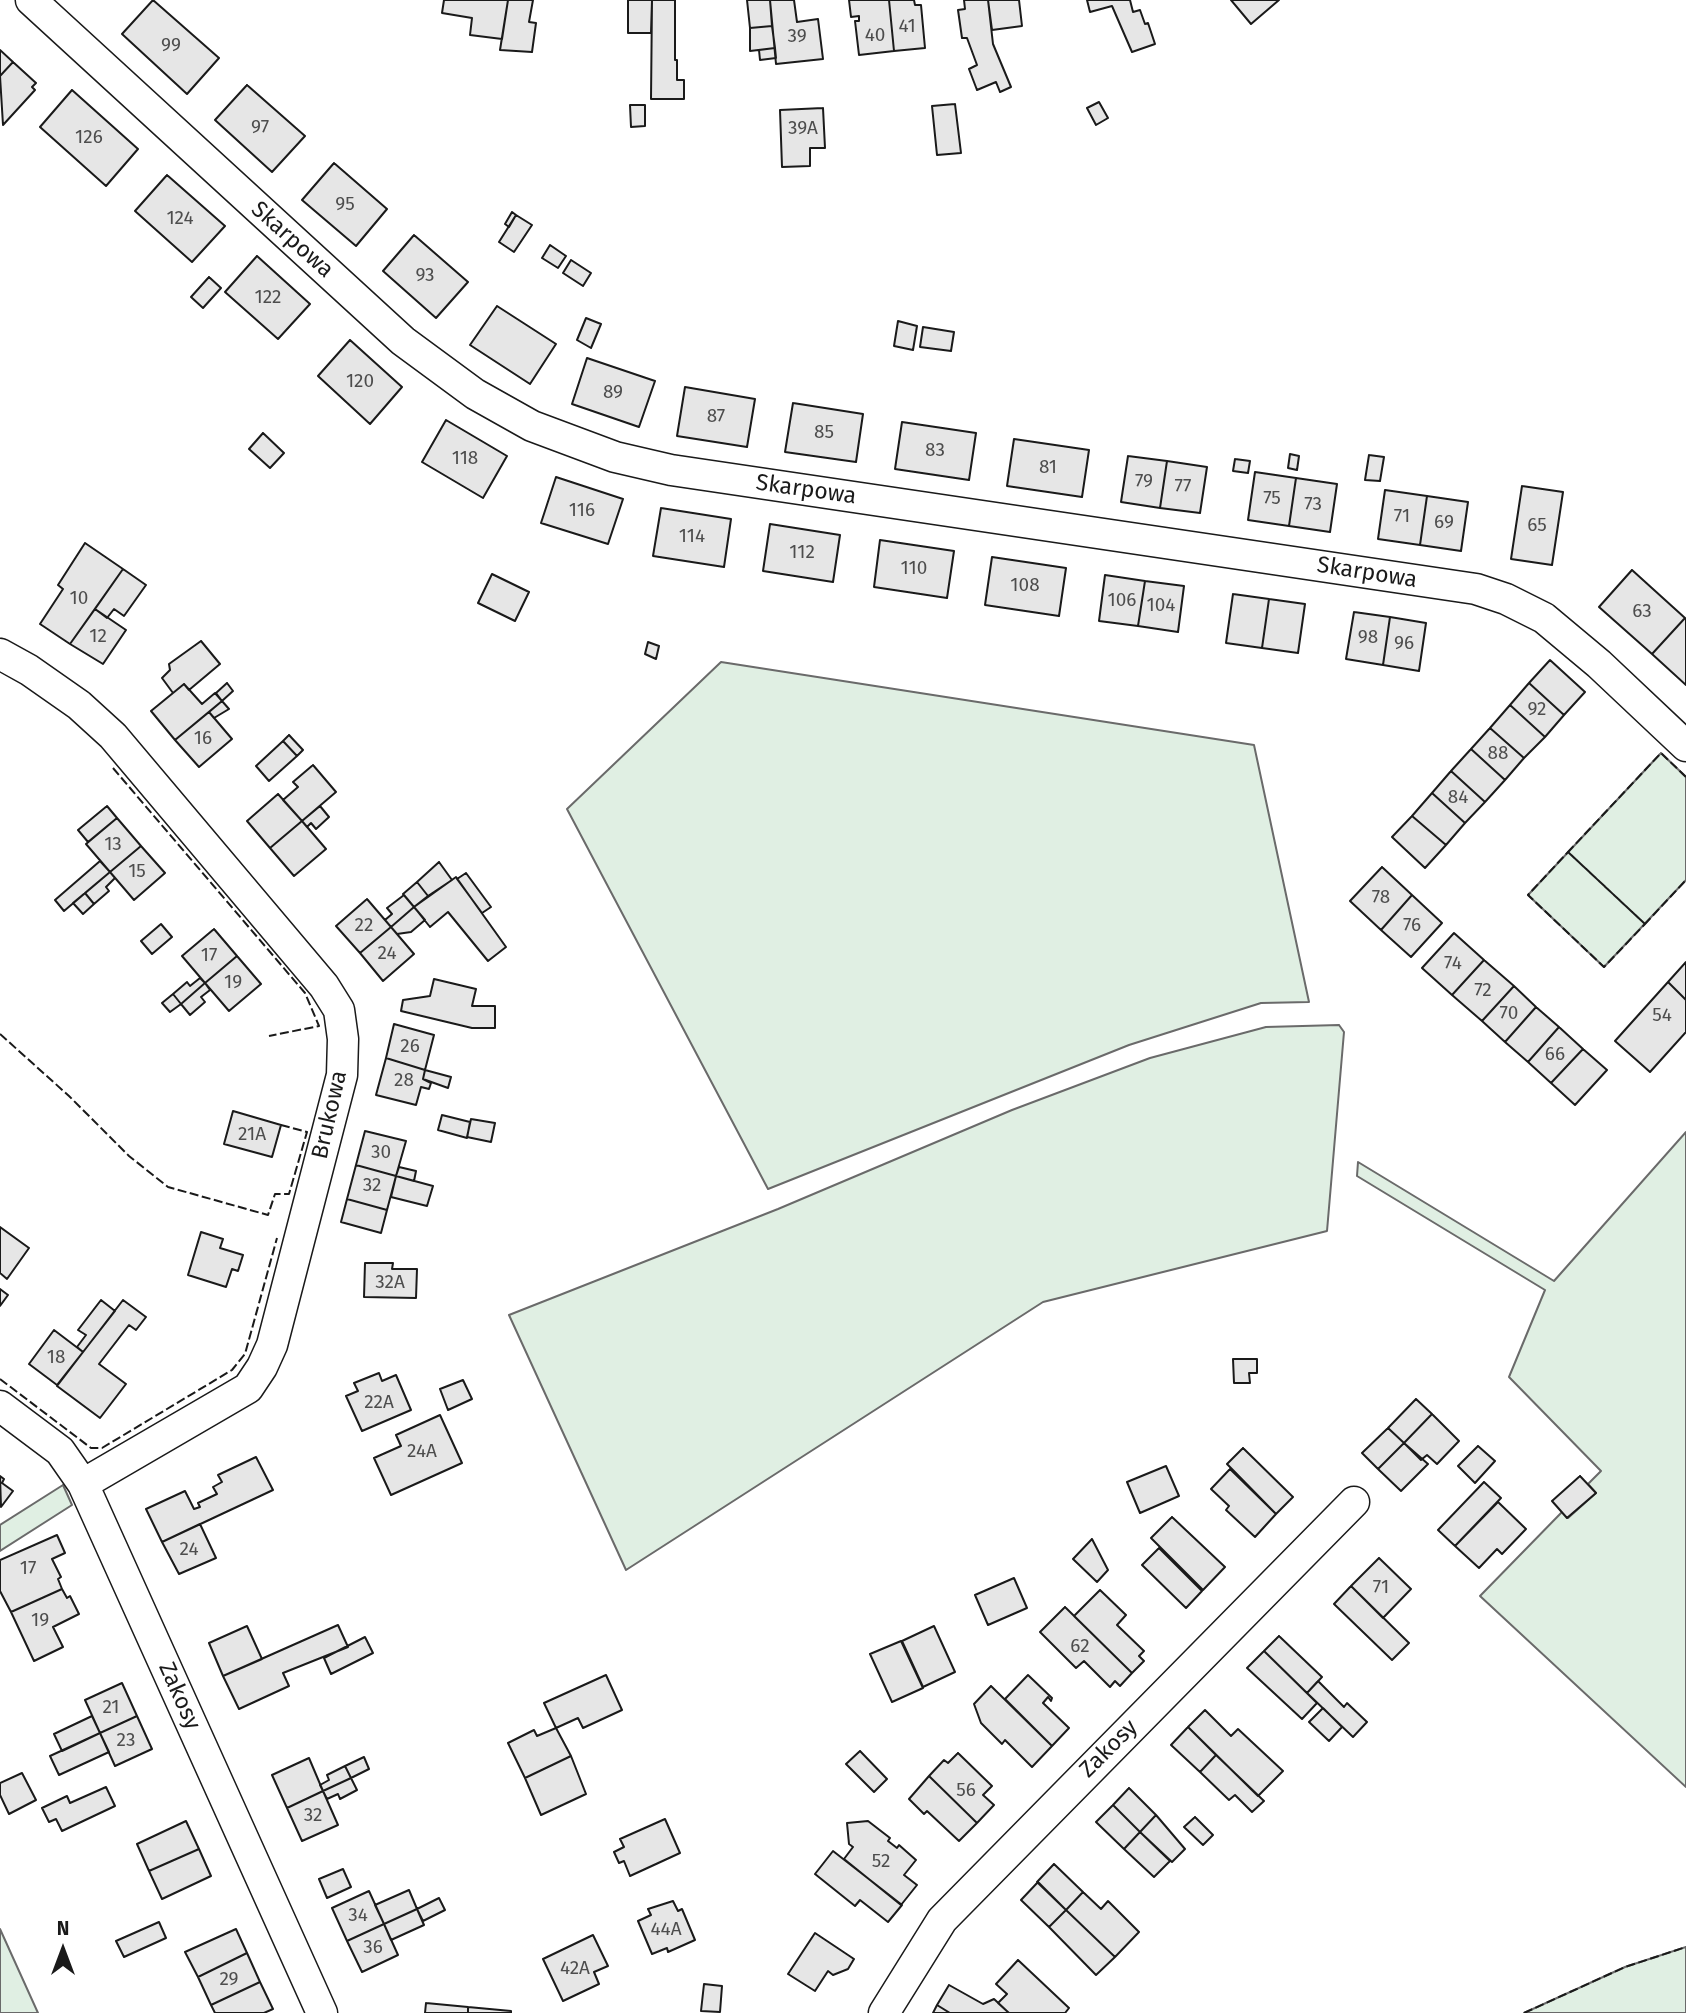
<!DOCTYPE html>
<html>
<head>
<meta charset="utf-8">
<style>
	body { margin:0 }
	#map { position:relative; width:1686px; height:2013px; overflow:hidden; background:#fff; font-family:"Fira Sans",sans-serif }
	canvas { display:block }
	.north { position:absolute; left:28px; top:1915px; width:70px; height:70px; -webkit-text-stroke:5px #fff; paint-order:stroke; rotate:0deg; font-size:19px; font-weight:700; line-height:28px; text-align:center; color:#1a1a1a }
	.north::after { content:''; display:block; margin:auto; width:24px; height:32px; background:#1a1a1a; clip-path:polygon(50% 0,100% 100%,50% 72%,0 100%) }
</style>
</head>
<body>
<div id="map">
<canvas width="1686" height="2013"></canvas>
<div class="north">N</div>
</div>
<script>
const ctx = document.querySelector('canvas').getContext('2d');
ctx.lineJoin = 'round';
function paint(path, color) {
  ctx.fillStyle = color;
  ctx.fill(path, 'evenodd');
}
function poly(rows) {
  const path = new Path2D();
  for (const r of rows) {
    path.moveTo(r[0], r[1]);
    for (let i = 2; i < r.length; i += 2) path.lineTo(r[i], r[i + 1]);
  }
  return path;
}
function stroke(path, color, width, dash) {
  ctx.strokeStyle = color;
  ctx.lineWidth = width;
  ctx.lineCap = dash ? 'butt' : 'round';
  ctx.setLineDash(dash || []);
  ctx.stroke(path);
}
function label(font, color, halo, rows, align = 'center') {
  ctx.font = font + ' "Fira Sans",sans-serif';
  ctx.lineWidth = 5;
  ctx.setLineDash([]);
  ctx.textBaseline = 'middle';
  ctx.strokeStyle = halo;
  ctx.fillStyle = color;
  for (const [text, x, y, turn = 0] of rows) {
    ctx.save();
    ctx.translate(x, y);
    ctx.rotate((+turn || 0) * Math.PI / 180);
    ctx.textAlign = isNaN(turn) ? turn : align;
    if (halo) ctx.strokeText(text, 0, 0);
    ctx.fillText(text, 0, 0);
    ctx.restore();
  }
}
const green = poly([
	[721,662,1254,745,1309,1002,1261,1003,1129,1045,768,1189,567,809,721,662],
	[1661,753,1686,777,1686,880,1604,967,1528,895,1661,753],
	[1339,1025,1344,1032,1327,1231,1043,1302,626,1570,509,1315,778,1209,1012,1110,1150,1058,1266,1027,1339,1025],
	[1686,1132,1686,1787,1480,1596,1562,1512,1568,1518,1596,1493,1588,1484,1601,1471,1509,1377,1545,1290,1357,1176,1358,1162,1554,1281,1686,1132],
	[63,1485,72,1505,0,1551,0,1525,63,1485],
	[0,1929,38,2013,0,2013,0,1929],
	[1686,1947,1686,2013,1524,2013,1625,1967,1686,1947]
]);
const building = poly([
	[153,0,219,58,187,94,122,34,153,0],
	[444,0,508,0,502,39,470,35,472,18,442,13,444,0],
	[508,0,533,0,529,22,536,23,532,52,500,50,508,0],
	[628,0,652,0,651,33,628,33,628,0],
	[652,0,675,0,675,60,677,60,677,80,684,80,684,99,651,99,652,0],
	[747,0,770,0,772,26,750,28,747,0],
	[770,0,794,0,797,22,818,19,823,59,776,64,770,0],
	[849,0,889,0,894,51,859,55,855,21,859,21,859,16,851,17,849,0],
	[889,0,914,0,915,5,921,5,925,48,894,51,889,0],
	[964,0,988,0,993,44,1011,87,1000,92,996,82,977,90,969,69,977,65,967,38,962,38,958,10,965,9,964,0],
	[988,0,1019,0,1022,26,992,30,988,0],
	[1087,0,1130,0,1133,12,1140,10,1145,24,1148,23,1155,44,1132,52,1112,6,1090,12,1087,0],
	[1231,0,1279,0,1251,24,1231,0],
	[772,26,775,48,750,51,750,28,772,26],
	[775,48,776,58,760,60,759,50,775,48],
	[0,50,13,62,0,76,0,50],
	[13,62,36,83,32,87,35,90,3,125,0,76,13,62],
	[247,85,305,136,272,172,215,120,247,85],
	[72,90,138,149,106,186,40,127,72,90],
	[1099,102,1108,118,1096,125,1087,108,1099,102],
	[955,104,961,153,937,155,932,106,955,104],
	[630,105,645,105,645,126,631,127,630,105],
	[823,108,825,148,810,148,810,166,782,167,780,110,823,108],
	[334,163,387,209,356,246,302,200,334,163],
	[167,175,225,226,192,262,135,211,167,175],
	[512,212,516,215,509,227,505,224,512,212],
	[516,215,532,225,514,252,499,242,516,215],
	[414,235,468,282,436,318,383,271,414,235],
	[550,245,566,256,558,268,542,258,550,245],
	[257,256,310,304,278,339,225,292,257,256],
	[571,260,591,273,583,286,563,273,571,260],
	[209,277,221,288,203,308,191,297,209,277],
	[497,306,556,344,530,384,470,345,497,306],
	[586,318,601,324,591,348,577,340,586,318],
	[898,321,917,326,913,350,894,346,898,321],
	[923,327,954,332,951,351,920,347,923,327],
	[350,340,402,387,370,424,318,376,350,340],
	[587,358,655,381,639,427,572,404,587,358],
	[685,387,755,399,747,447,677,436,685,387],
	[793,403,863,414,856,462,785,452,793,403],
	[446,420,507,456,483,498,422,462,446,420],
	[902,422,976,433,969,480,895,469,902,422],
	[263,433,284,453,270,468,249,449,263,433],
	[1014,439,1089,450,1082,497,1007,486,1014,439],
	[1290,454,1299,456,1297,470,1288,468,1290,454],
	[1369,455,1384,457,1380,481,1365,480,1369,455],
	[1128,456,1167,461,1160,508,1121,502,1128,456],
	[1235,459,1250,461,1248,473,1233,471,1235,459],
	[1167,461,1207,467,1200,513,1160,508,1167,461],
	[1255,472,1296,478,1289,526,1248,520,1255,472],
	[556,477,623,499,608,544,541,523,556,477],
	[1296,478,1337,484,1330,532,1289,526,1296,478],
	[1522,486,1563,492,1552,565,1511,559,1522,486],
	[1385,490,1427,496,1420,545,1378,539,1385,490],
	[1427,496,1468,502,1461,551,1420,545,1427,496],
	[661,508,731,519,724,567,653,556,661,508],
	[770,524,840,535,833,582,763,571,770,524],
	[880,540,954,551,947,598,874,587,880,540],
	[85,543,123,569,70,644,40,624,63,589,58,585,85,543],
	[992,557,1066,568,1059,616,985,605,992,557],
	[123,569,146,585,124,616,114,609,107,618,95,609,123,569],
	[1632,570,1685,618,1652,654,1599,607,1632,570],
	[492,574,529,592,515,621,478,603,492,574],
	[1105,575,1145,581,1138,626,1099,621,1105,575],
	[1145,581,1184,586,1178,632,1138,626,1145,581],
	[1233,594,1269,599,1262,648,1226,643,1233,594],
	[1269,599,1305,604,1298,653,1262,648,1269,599],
	[95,609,126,630,103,664,70,644,95,609],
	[1354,612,1390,617,1383,665,1346,659,1354,612],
	[1390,617,1426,623,1419,671,1383,665,1390,617],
	[1685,618,1686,619,1686,685,1652,654,1685,618],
	[201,641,220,664,189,690,184,684,173,693,162,678,170,670,169,664,201,641],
	[648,642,659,646,656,659,645,654,648,642],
	[1550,660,1585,692,1564,715,1529,683,1550,660],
	[227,683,233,691,222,701,216,693,227,683],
	[1529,683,1564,715,1545,737,1510,705,1529,683],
	[184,684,202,704,215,693,222,701,175,740,151,711,184,684],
	[222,701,229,709,214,718,209,712,222,701],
	[1510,705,1545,737,1524,758,1490,728,1510,705],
	[209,712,232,739,199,767,175,740,209,712],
	[1490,728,1524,758,1505,780,1471,749,1490,728],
	[289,735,303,750,297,756,283,741,289,735],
	[283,741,297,756,269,781,256,766,283,741],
	[1471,749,1505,780,1485,802,1451,771,1471,749],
	[313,765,336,792,302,821,283,800,298,787,293,782,313,765],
	[1451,771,1485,802,1465,823,1432,793,1451,771],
	[1432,793,1465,823,1446,845,1412,816,1432,793],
	[278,794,302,821,270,848,247,821,278,794],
	[107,806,117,818,88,842,78,830,107,806],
	[320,806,329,817,316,829,311,823,307,827,302,821,320,806],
	[1412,816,1446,845,1425,868,1392,837,1412,816],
	[117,818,141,846,110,872,86,844,117,818],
	[302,821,326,849,294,876,270,848,302,821],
	[141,846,165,873,134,900,110,872,141,846],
	[100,861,110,872,64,911,55,900,100,861],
	[439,862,452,880,428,896,417,882,439,862],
	[1382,867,1412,895,1381,930,1350,901,1382,867],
	[110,872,115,878,106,887,109,891,94,904,85,893,110,872],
	[466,873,491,907,482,913,457,879,466,873],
	[456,877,506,947,488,961,448,912,430,927,414,907,456,877],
	[417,882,428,896,414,907,403,894,417,882],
	[85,893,94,904,83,914,73,903,85,893],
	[404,895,414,907,391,927,385,920,392,914,387,908,404,895],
	[1412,895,1442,923,1411,957,1381,930,1412,895],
	[367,899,391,927,360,953,336,926,367,899],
	[414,907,425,920,411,932,397,934,391,927,414,907],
	[161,924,172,937,152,954,141,941,161,924],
	[391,927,414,954,383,981,360,953,391,927],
	[214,929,237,956,205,983,182,956,214,929],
	[1454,933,1484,960,1452,995,1422,968,1454,933],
	[237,956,261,984,229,1011,205,983,237,956],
	[1484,960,1514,986,1482,1021,1452,995,1484,960],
	[1686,962,1686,1000,1668,982,1686,962],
	[200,978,205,983,181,1004,173,994,187,982,190,986,200,978],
	[434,979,476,989,472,1006,495,1006,495,1028,472,1028,401,1011,403,1000,430,996,434,979],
	[1668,982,1686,1000,1686,1032,1650,1072,1615,1041,1668,982],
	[205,983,210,990,201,997,205,1002,190,1015,181,1004,205,983],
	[1514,986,1536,1007,1505,1042,1482,1021,1514,986],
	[173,994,181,1004,170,1012,162,1003,173,994],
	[1536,1007,1559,1027,1528,1062,1505,1042,1536,1007],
	[394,1024,434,1035,425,1070,386,1058,394,1024],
	[1559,1027,1583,1049,1551,1083,1528,1062,1559,1027],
	[1583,1049,1607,1070,1575,1105,1551,1083,1583,1049],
	[386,1058,425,1070,423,1079,431,1083,429,1089,421,1087,416,1105,376,1095,386,1058],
	[425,1070,451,1077,448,1088,423,1079,425,1070],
	[233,1111,281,1125,272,1157,224,1144,233,1111],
	[442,1115,470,1122,467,1138,438,1130,442,1115],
	[471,1119,495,1123,491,1142,467,1137,471,1119],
	[365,1131,406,1141,396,1176,356,1165,365,1131],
	[356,1165,396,1176,387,1210,347,1199,356,1165],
	[399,1167,416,1171,414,1181,396,1176,399,1167],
	[396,1176,433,1186,427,1206,391,1197,396,1176],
	[347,1199,387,1210,381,1233,341,1222,347,1199],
	[0,1227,29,1248,7,1279,0,1273,0,1227],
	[201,1232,223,1239,220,1248,243,1255,238,1271,232,1269,226,1287,188,1275,201,1232],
	[365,1263,393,1263,392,1269,417,1269,416,1298,364,1297,365,1263],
	[0,1289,8,1295,0,1306,0,1289],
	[101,1300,115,1311,83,1352,77,1347,86,1335,78,1330,101,1300],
	[123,1300,146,1317,136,1330,129,1325,99,1364,126,1384,100,1418,57,1386,123,1300],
	[54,1330,83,1352,57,1385,29,1364,54,1330],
	[1233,1359,1257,1359,1257,1373,1249,1373,1250,1383,1234,1383,1233,1359],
	[379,1373,382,1381,396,1375,411,1410,362,1431,346,1396,358,1391,354,1383,379,1373],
	[463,1380,472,1399,448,1410,440,1389,463,1380],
	[1416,1399,1432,1414,1404,1443,1388,1428,1416,1399],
	[1432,1414,1459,1441,1437,1464,1427,1455,1421,1460,1404,1443,1432,1414],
	[440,1415,462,1463,391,1495,374,1458,401,1446,396,1435,440,1415],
	[1388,1428,1404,1443,1378,1469,1362,1453,1388,1428],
	[1404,1443,1428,1464,1401,1491,1378,1469,1404,1443],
	[1478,1446,1495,1461,1475,1483,1458,1466,1478,1446],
	[1243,1448,1293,1497,1276,1514,1227,1464,1243,1448],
	[256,1457,273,1490,162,1542,146,1509,185,1491,194,1509,200,1507,198,1503,217,1494,213,1487,222,1482,218,1475,256,1457],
	[1166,1466,1179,1496,1140,1513,1127,1482,1166,1466],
	[1230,1469,1276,1514,1255,1537,1226,1510,1229,1506,1211,1489,1230,1469],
	[0,1476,4,1479,2,1483,13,1491,1,1507,0,1476],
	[1580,1476,1596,1493,1567,1518,1552,1501,1580,1476],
	[1484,1482,1501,1498,1455,1546,1438,1530,1484,1482],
	[1498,1502,1526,1529,1502,1554,1497,1549,1479,1568,1455,1546,1498,1502],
	[1172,1517,1225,1567,1203,1590,1151,1538,1172,1517],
	[200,1524,216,1558,179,1574,162,1542,200,1524],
	[57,1535,65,1553,52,1559,61,1577,58,1579,62,1589,11,1612,0,1591,0,1560,57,1535],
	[1092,1539,1108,1570,1097,1582,1073,1559,1092,1539],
	[1159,1548,1202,1591,1186,1608,1142,1565,1159,1548],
	[1379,1558,1411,1589,1383,1618,1351,1586,1379,1558],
	[1014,1578,1027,1608,988,1625,975,1595,1014,1578],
	[1351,1586,1409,1643,1392,1660,1334,1604,1351,1586],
	[62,1589,67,1598,70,1596,79,1614,53,1627,63,1647,34,1661,11,1612,62,1589],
	[1100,1590,1126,1615,1117,1625,1144,1651,1139,1656,1144,1661,1132,1673,1074,1616,1100,1590],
	[1065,1607,1132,1673,1120,1686,1115,1681,1110,1687,1084,1661,1076,1668,1040,1632,1065,1607],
	[338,1625,348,1647,283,1673,289,1686,239,1709,223,1676,338,1625],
	[247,1626,262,1659,223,1676,209,1643,247,1626],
	[934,1626,955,1672,923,1687,902,1641,934,1626],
	[1279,1636,1322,1677,1307,1693,1264,1651,1279,1636],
	[365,1637,373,1653,331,1674,324,1658,365,1637],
	[901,1641,923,1688,892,1702,870,1654,901,1641],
	[1264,1651,1317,1703,1302,1719,1247,1668,1264,1651],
	[606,1675,622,1710,583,1728,578,1718,556,1728,544,1703,606,1675],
	[1028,1675,1052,1698,1051,1701,1048,1697,1043,1703,1069,1728,1052,1746,1005,1699,1028,1675],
	[1318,1681,1344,1707,1347,1703,1367,1722,1353,1737,1307,1693,1318,1681],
	[122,1683,137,1716,100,1733,85,1700,122,1683],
	[991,1686,1052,1746,1032,1767,1005,1740,1002,1744,981,1723,974,1704,991,1686],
	[1323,1708,1342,1727,1329,1741,1309,1722,1323,1708],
	[1205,1710,1231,1736,1238,1729,1283,1771,1258,1796,1188,1727,1205,1710],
	[92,1716,100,1733,62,1751,54,1734,92,1716],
	[137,1716,152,1749,115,1766,100,1733,137,1716],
	[1188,1727,1216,1755,1200,1772,1171,1745,1188,1727],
	[556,1728,571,1756,525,1778,508,1743,534,1730,537,1736,556,1728],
	[100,1733,109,1752,59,1775,50,1756,100,1733],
	[860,1751,887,1779,874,1792,846,1764,860,1751],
	[958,1753,992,1786,983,1795,994,1805,977,1823,929,1776,944,1760,948,1763,958,1753],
	[1216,1755,1264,1801,1252,1812,1235,1795,1229,1800,1200,1772,1216,1755],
	[571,1756,586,1794,541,1815,525,1778,571,1756],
	[364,1757,369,1769,351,1778,345,1766,364,1757],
	[309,1758,323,1791,287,1808,272,1775,309,1758],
	[345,1766,351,1778,323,1791,320,1785,329,1780,327,1775,345,1766],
	[22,1773,36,1800,9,1814,0,1795,0,1783,22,1773],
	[929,1776,977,1823,959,1841,927,1811,924,1814,909,1799,929,1776],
	[351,1778,357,1790,340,1799,338,1794,327,1799,323,1791,351,1778],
	[106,1787,115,1806,62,1831,56,1819,49,1822,42,1808,67,1796,70,1803,106,1787],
	[1129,1788,1156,1815,1140,1832,1113,1805,1129,1788],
	[323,1791,338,1825,302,1841,287,1808,323,1791],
	[1113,1805,1140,1832,1124,1849,1096,1822,1113,1805],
	[1156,1815,1185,1849,1172,1862,1140,1832,1156,1815],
	[1195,1817,1213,1835,1203,1845,1184,1827,1195,1817],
	[665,1819,680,1853,630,1876,624,1861,619,1863,614,1852,624,1847,620,1839,665,1819],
	[186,1821,199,1849,149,1871,137,1844,186,1821],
	[868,1821,890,1838,888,1841,897,1848,899,1845,916,1860,904,1875,917,1885,901,1905,844,1859,853,1847,849,1844,847,1823,868,1821],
	[1140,1832,1170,1861,1154,1877,1124,1849,1140,1832],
	[199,1849,211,1876,162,1899,149,1871,199,1849],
	[833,1851,902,1905,888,1922,860,1900,855,1906,815,1874,833,1851],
	[1054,1864,1083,1892,1066,1910,1037,1882,1054,1864],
	[343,1869,351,1887,327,1898,319,1879,343,1869],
	[1038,1882,1066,1910,1049,1927,1021,1900,1038,1882],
	[409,1890,417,1909,384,1924,375,1905,409,1890],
	[369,1891,384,1924,347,1941,332,1908,369,1891],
	[1083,1892,1101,1909,1108,1901,1139,1932,1115,1957,1066,1910,1083,1892],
	[439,1898,445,1910,423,1921,417,1909,439,1898],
	[673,1901,678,1911,682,1909,695,1940,668,1952,667,1948,652,1954,638,1921,651,1915,648,1909,673,1901],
	[417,1909,424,1925,391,1940,384,1924,417,1909],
	[1066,1910,1115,1957,1096,1975,1049,1927,1066,1910],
	[159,1922,166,1938,124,1957,116,1941,159,1922],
	[384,1924,398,1955,362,1972,347,1941,384,1924],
	[236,1929,247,1953,198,1977,185,1952,236,1929],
	[815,1933,854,1959,848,1969,833,1975,828,1971,815,1991,788,1974,815,1933],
	[593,1935,608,1966,594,1972,599,1984,563,2001,543,1959,593,1935],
	[247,1953,260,1982,211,2005,198,1977,247,1953],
	[1018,1960,1069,2008,1065,2013,1009,2013,998,2003,1007,1994,996,1984,1018,1960],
	[260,1982,273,2009,264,2013,215,2013,211,2005,260,1982],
	[704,1984,722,1986,720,2012,701,2011,704,1984],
	[949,1985,983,2004,994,1999,1009,2013,950,2013,937,2005,949,1985],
	[426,2003,468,2007,468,2013,425,2013,426,2003],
	[937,2005,950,2013,933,2013,937,2005],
	[468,2007,511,2011,511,2013,468,2013,468,2007]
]);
const street = poly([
	[31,0,403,341,475,394,532,426,615,457,671,470,1476,589,1506,599,1544,618,1599,664,1686,746],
	[0,654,29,670,79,705,113,736,324,986,339,1010,343,1039,342,1075,272,1345,262,1367,248,1388,83,1484],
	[0,1406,60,1451,83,1484,322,2013],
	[884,2013,942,1920,1354,1502]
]);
const fence = poly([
	[113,768,305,993,319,1026,269,1036],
	[1686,777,1661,753,1568,852,1645,924,1686,880],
	[1568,852,1645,924,1604,967,1528,895,1568,852],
	[0,1034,69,1096,129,1156,168,1187,268,1215,275,1194,289,1194,307,1132,281,1125],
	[0,1379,91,1448,102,1448,232,1370,245,1354,277,1238],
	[1524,2013,1625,1967,1686,1947]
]);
const numberNames = [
	["41",907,27],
	["40",875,36],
	["39",797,37],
	["99",171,46],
	["97",260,128],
	["39A",803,129],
	["126",89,138],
	["95",345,205],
	["124",180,219],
	["93",425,276],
	["122",268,298],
	["120",360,382],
	["89",613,393],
	["87",716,417],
	["85",824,433],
	["83",935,451],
	["118",465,459],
	["81",1048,468],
	["79",1144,482],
	["77",1183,487],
	["75",1272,499],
	["73",1313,505],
	["116",582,511],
	["71",1402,517],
	["69",1444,523],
	["65",1537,526],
	["114",692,537],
	["112",802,553],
	["110",914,569],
	["108",1025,586],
	["10",79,599],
	["106",1122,601],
	["104",1161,606],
	["63",1642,612],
	["12",98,637],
	["98",1368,638],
	["96",1404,644],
	["92",1537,710],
	["16",203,739],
	["88",1498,754],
	["84",1458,798],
	["13",113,845],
	["15",137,872],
	["78",1381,898],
	["22",364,926],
	["76",1412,926],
	["24",387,954],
	["17",209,956],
	["74",1453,964],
	["19",233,983],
	["72",1483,991],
	["70",1509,1014],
	["54",1662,1016],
	["26",410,1047],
	["66",1555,1055],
	["28",404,1081],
	["21A",252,1135],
	["30",381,1153],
	["32",372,1186],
	["32A",390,1283],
	["18",56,1358],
	["22A",379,1403],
	["24A",422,1452],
	["24",189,1550],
	["17",28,1569],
	["71",1381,1588],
	["19",40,1621],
	["62",1080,1647],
	["21",111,1708],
	["23",126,1741],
	["56",966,1791],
	["32",313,1816],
	["52",881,1862],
	["34",358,1916],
	["44A",666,1930],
	["36",373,1948],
	["42A",575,1969],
	["29",229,1980]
];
const streetNames = [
	["Skarpowa",292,240,42],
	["Skarpowa",806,490,8],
	["Skarpowa",1367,573,9],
	["Brukowa",330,1115,-77],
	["Zakosy",179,1696,66],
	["Zakosy",1109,1749,-45]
];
paint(green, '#e0efe3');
stroke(green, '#6a6a6a', 2);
paint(building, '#e6e6e6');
stroke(building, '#1a1a1a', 2);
stroke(street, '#1a1a1a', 33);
stroke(street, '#fff', 30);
stroke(fence, '#1a1a1a', 2, [9, 3.5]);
label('19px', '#4d4d4d', null, numberNames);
label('23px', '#1a1a1a', '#fff', streetNames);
</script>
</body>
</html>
